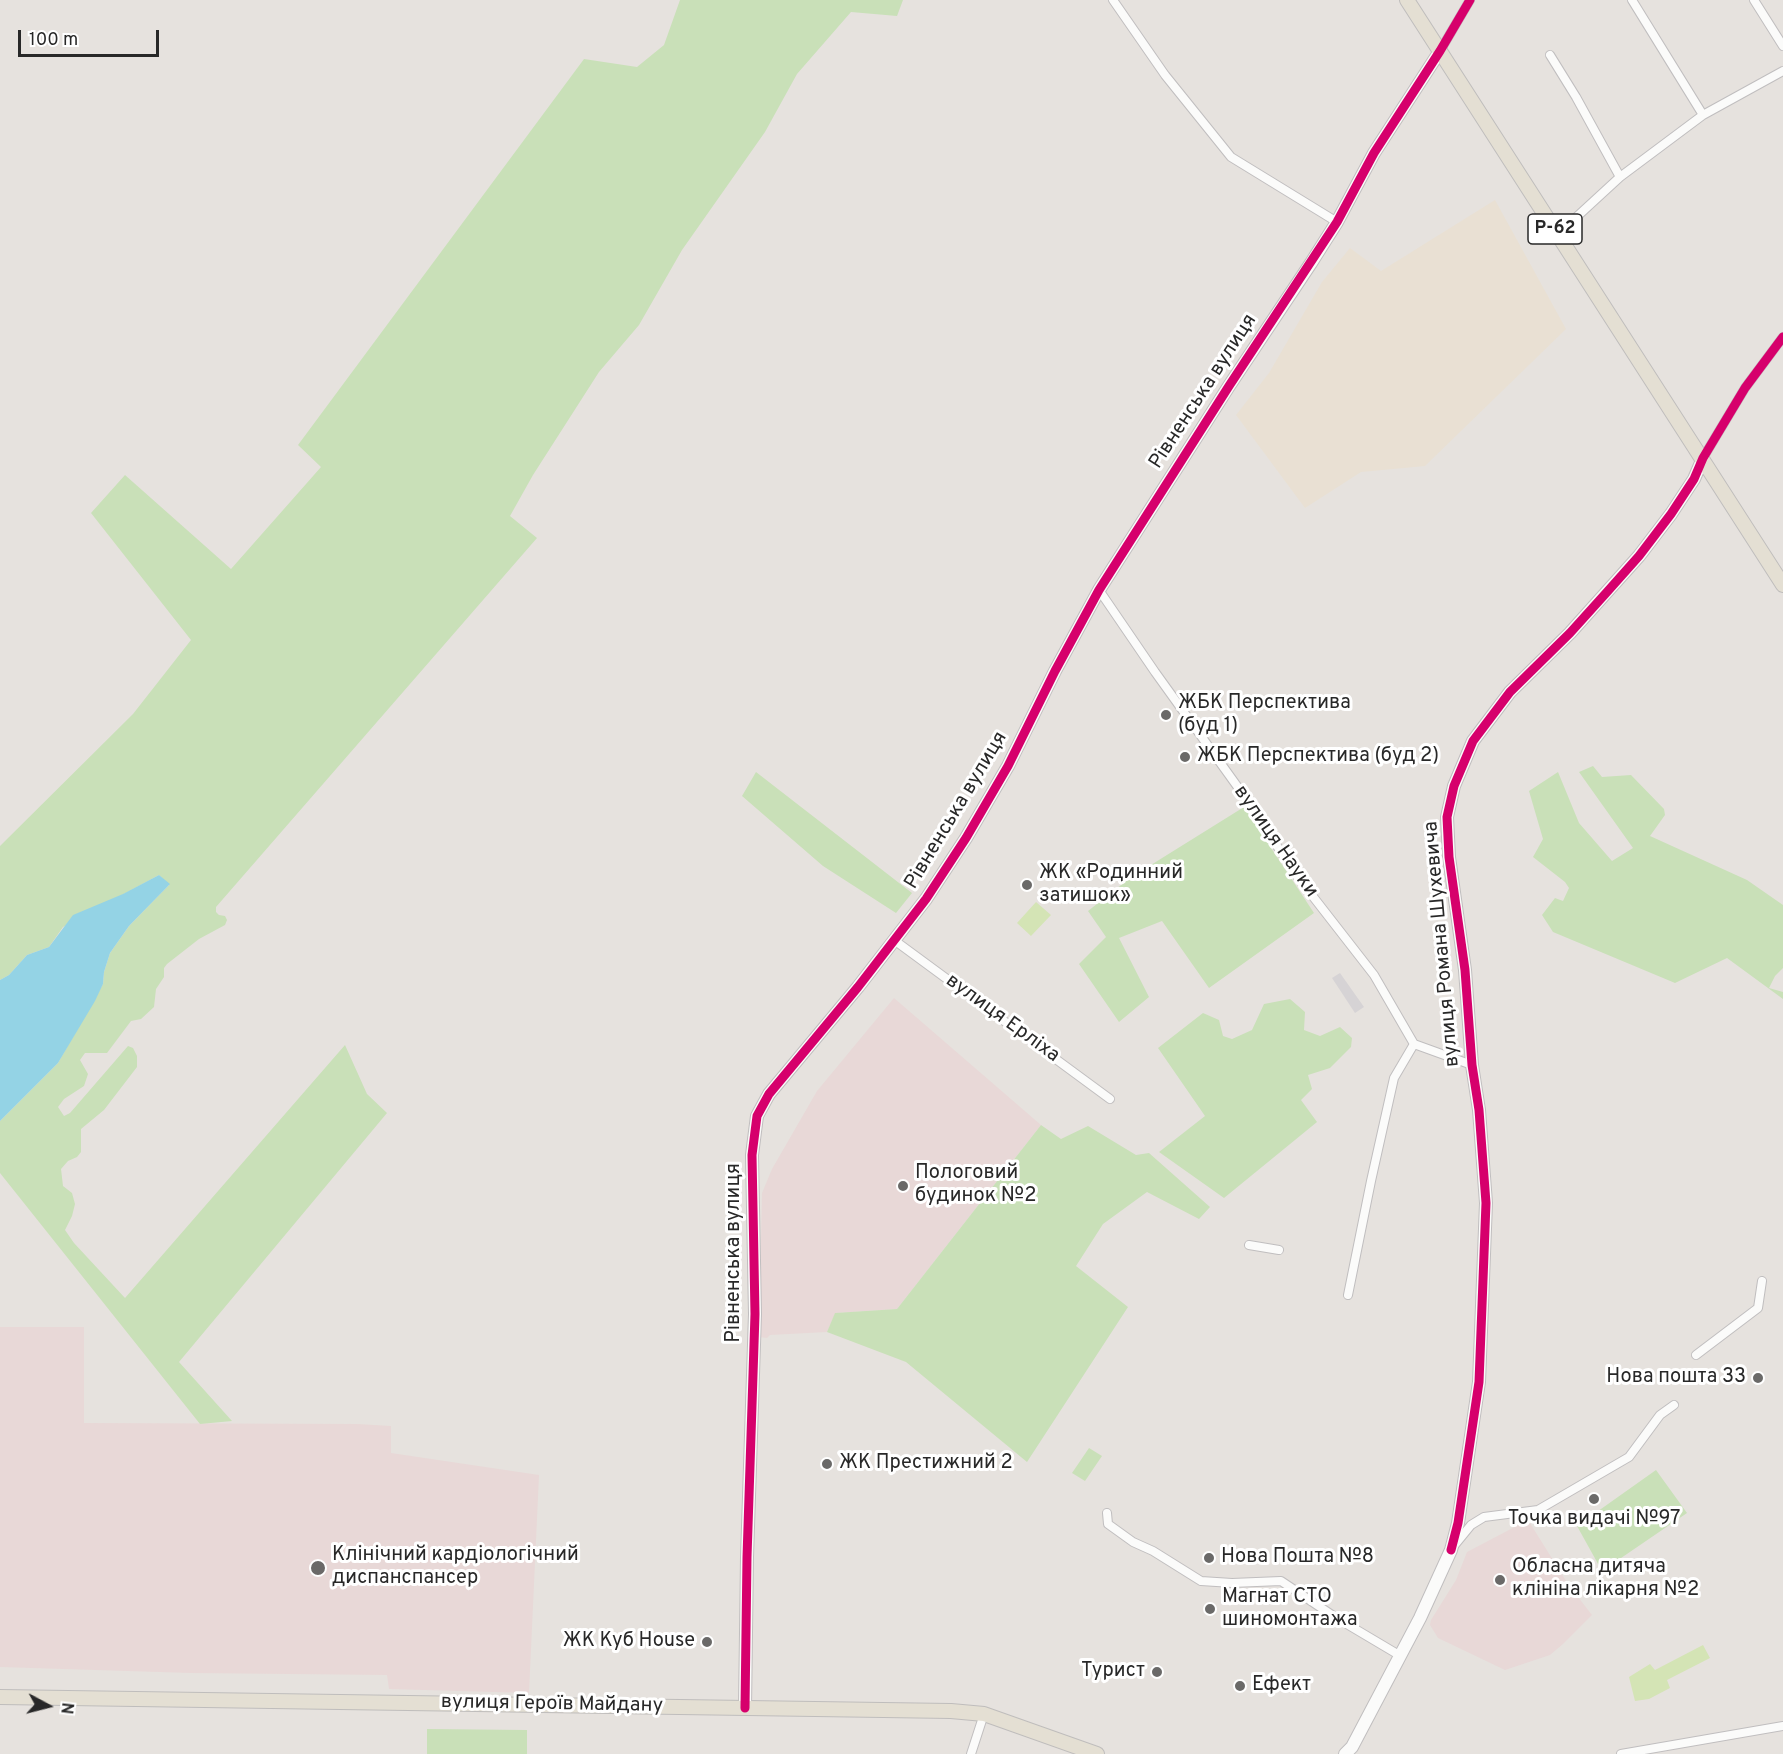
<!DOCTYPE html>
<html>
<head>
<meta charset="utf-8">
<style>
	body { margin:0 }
	#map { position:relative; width:1783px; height:1754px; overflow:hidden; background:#e6e2de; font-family:Overpass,sans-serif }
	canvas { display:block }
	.north { position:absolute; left:18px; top:1676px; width:60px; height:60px; -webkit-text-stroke:4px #fff; paint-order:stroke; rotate:97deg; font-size:16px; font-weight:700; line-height:24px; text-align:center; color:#282828 }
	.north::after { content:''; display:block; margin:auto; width:21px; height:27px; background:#282828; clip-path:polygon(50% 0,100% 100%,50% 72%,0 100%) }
	.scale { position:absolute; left:18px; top:30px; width:141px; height:27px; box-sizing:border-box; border:3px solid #282828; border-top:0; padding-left:8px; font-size:18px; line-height:21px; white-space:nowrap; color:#282828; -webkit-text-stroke:4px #fff; paint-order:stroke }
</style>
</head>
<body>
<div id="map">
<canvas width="1783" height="1754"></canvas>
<div class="north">N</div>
<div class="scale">100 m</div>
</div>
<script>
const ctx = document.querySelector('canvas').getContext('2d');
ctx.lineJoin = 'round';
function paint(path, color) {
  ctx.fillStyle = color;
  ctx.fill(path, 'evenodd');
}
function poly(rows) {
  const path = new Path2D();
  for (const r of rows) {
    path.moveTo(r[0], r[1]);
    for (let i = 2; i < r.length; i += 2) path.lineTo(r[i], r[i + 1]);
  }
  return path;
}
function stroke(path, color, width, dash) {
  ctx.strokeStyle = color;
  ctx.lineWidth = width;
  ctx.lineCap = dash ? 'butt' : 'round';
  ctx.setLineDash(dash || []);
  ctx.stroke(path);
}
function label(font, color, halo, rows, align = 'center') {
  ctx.font = font + ' Overpass,sans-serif';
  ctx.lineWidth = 6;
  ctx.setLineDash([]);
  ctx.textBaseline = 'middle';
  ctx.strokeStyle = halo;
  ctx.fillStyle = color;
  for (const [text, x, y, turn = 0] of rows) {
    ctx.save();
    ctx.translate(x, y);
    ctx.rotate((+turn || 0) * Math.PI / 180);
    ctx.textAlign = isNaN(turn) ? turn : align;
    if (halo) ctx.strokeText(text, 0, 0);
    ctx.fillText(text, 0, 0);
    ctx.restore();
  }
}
const industrial = poly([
	[1340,973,1364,1007,1355,1013,1332,978]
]);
const education = poly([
	[1495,200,1566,329,1425,466,1361,472,1305,508,1236,415,1269,373,1322,282,1350,248,1381,271]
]);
const medical = poly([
	[894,998,1041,1125,897,1309,836,1313,827,1332,770,1335,767,1338,759,1337,762,1193,772,1169,817,1091],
	[0,1327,84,1327,84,1423,357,1424,391,1426,391,1453,539,1475,529,1693,389,1689,387,1675,191,1673,0,1667],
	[1528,1520,1568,1584,1592,1615,1563,1644,1550,1655,1505,1670,1438,1638,1430,1625,1431,1620,1456,1580,1467,1552]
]);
const green = poly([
	[680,0,903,0,897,16,851,12,797,74,765,132,682,250,639,325,599,372,533,475,510,516,537,538,216,907,216,912,219,915,225,916,227,920,225,925,199,939,167,964,164,968,164,977,156,989,154,1007,141,1019,131,1021,107,1053,85,1053,80,1060,88,1074,84,1086,64,1099,58,1107,64,1116,70,1113,128,1046,133,1048,137,1056,137,1067,104,1110,81,1129,81,1152,77,1157,68,1161,61,1169,63,1186,72,1193,75,1204,72,1216,65,1230,74,1243,125,1298,345,1045,367,1094,387,1113,179,1362,232,1421,200,1424,0,1173,0,1121,58,1063,103,984,104,972,110,953,129,926,169,885,159,875,63,927,49,947,27,955,9,975,0,980,0,846,133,714,191,640,91,513,125,475,231,569,321,467,298,445,584,59,637,67,664,45],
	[1593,766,1602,777,1631,775,1664,809,1665,815,1650,836,1747,880,1783,905,1783,968,1775,976,1769,988,1783,992,1783,999,1727,958,1675,983,1553,932,1542,915,1555,898,1563,901,1569,888,1565,882,1533,857,1543,839,1529,791,1558,772,1579,823,1612,861,1633,848,1579,772],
	[756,772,912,893,896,913,823,866,742,796],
	[1244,807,1314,913,1209,988,1162,921,1119,938,1149,997,1119,1022,1079,964,1106,937,1088,911,1130,878],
	[1290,999,1305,1012,1304,1030,1320,1036,1340,1027,1352,1038,1351,1047,1330,1068,1308,1075,1312,1089,1301,1100,1317,1122,1224,1198,1159,1152,1205,1116,1158,1048,1203,1013,1219,1020,1223,1036,1232,1039,1252,1030,1264,1004],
	[1041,1125,1061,1139,1088,1126,1136,1155,1149,1153,1210,1207,1199,1219,1147,1192,1103,1224,1076,1266,1128,1307,1027,1462,906,1362,827,1332,835,1313,897,1309],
	[1089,1448,1102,1456,1085,1481,1072,1473],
	[1656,1470,1687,1513,1602,1571,1577,1526],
	[427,1729,527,1730,527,1754,427,1754]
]);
const pitch = poly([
	[1036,902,1051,915,1031,936,1017,923],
	[1703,1645,1710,1658,1667,1680,1670,1688,1649,1699,1635,1701,1629,1677,1650,1664,1655,1670]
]);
const water = poly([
	[159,875,170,884,129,926,110,953,104,972,103,984,95,1001,58,1063,0,1121,0,980,9,975,27,955,49,947,73,915,123,894]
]);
const street = poly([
	[1113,0,1165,75,1231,157,1337,222],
	[1632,0,1703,115],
	[1754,0,1783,46],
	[1440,51,1470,0],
	[1550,55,1576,97,1620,177],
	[1558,234,1620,177,1703,115,1783,71],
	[1703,458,1745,388,1783,337],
	[1099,590,1155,672,1237,786,1297,876,1374,975,1414,1044,1472,1065],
	[894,940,1110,1099],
	[1249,1245,1279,1250],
	[1348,1295,1371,1181,1394,1078,1414,1044],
	[1696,1355,1758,1308,1762,1281],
	[1107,1513,1108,1524,1133,1542,1153,1551,1201,1581,1232,1583,1281,1581,1335,1617,1399,1655],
	[1453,1547,1471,1525,1484,1517,1538,1510,1629,1457,1660,1415,1674,1405],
	[971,1754,984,1714],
	[1621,1754,1783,1726]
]);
const secondary = poly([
	[745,1708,747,1557,755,1314,752,1155,757,1116,769,1094,858,987,926,899,966,838,1008,766,1055,671,1099,590,1229,386,1311,263,1337,222,1374,153,1440,51],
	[1345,1754,1352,1747,1420,1618,1451,1550,1458,1523,1479,1382,1486,1203,1479,1110,1472,1065,1465,970,1449,857,1447,817,1454,786,1473,741,1510,692,1570,633,1639,556,1671,514,1694,479,1703,458]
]);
const primary = poly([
	[1407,0,1783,585],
	[0,1697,951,1711,984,1714,1097,1754]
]);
const cycleway = poly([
	[1451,1550,1458,1523,1479,1382,1486,1203,1479,1110,1472,1065,1465,970,1449,857,1447,817,1454,786,1473,741,1510,692,1570,633,1607,592,1639,556,1671,514,1694,479,1703,458,1745,388,1783,337],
	[745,1708,747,1557,755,1314,752,1155,757,1116,769,1094,858,987,926,899,966,838,1008,766,1055,671,1099,590,1229,386,1337,222,1374,153,1440,51,1470,0]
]);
const markers = [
	[1166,715,6,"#6a6968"],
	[1185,757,6,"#6a6968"],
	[1027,885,6,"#6a6968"],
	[903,1186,6,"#6a6968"],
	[1758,1378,6,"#6a6968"],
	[827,1464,6,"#6a6968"],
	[1594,1499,6,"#6a6968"],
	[1209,1558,6,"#6a6968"],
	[318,1568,8,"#6a6968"],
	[1500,1580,6,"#6a6968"],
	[1210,1609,6,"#6a6968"],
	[707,1642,6,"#6a6968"],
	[1157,1672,6,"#6a6968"],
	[1240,1686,6,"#6a6968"]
];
const shields = [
	[1555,229,54]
];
const shieldNames = [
	["Р-62",1555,229]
];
const streetNames = [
	["Рівненська вулиця",1204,392,-57],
	["Рівненська вулиця",957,811,-59],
	["вулиця Науки",1275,842,55],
	["вулиця Романа Шухевича",1443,944,-95],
	["вулиця Ерліха",1002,1019,36],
	["Рівненська вулиця",735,1253,-90],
	["вулиця Героїв Майдану",552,1705,1]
];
const poiNames = [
	["ЖБК Перспектива",1178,704],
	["(буд 1)",1178,727],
	["ЖБК Перспектива (буд 2)",1197,757],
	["ЖК «Родинний",1039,874],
	["затишок»",1039,897],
	["Пологовий",915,1174],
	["будинок №2",915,1197],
	["Нова пошта 33",1746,1378,"right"],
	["ЖК Престижний 2",839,1464],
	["Точка видачі №97",1594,1520,"center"],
	["Клінічний кардіологічний",332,1556],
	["диспанспансер",332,1579],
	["Нова Пошта №8",1221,1558],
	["Обласна дитяча",1512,1568],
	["клініна лікарня №2",1512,1591],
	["Магнат СТО",1222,1598],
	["шиномонтажа",1222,1621],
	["ЖК Куб House",695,1642,"right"],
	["Турист",1145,1672,"right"],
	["Ефект",1252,1686]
];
paint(industrial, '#d6d3d5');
paint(education, '#e9e0d3');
paint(medical, '#e8d8d7');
paint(green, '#c9e0b8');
paint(pitch, '#d4e4b5');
paint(water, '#94d3e5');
stroke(street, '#c0bebf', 10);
stroke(secondary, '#c0bebf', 14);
stroke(primary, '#bfbdbc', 16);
stroke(street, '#fbfbfa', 8);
stroke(secondary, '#fbfbfa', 12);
stroke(primary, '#e4dfd3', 14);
stroke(cycleway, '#d6006c', 9);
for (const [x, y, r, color] of markers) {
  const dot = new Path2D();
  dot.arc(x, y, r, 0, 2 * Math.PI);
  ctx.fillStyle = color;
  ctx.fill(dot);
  stroke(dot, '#fff', 2);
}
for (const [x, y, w] of shields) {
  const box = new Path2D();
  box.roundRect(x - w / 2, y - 15, w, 30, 4.5);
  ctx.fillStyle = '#fff';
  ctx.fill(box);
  stroke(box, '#282828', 1.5);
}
label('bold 18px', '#282828', null, shieldNames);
label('20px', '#282828', '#fff', streetNames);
label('20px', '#282828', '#fff', poiNames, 'left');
</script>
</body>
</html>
